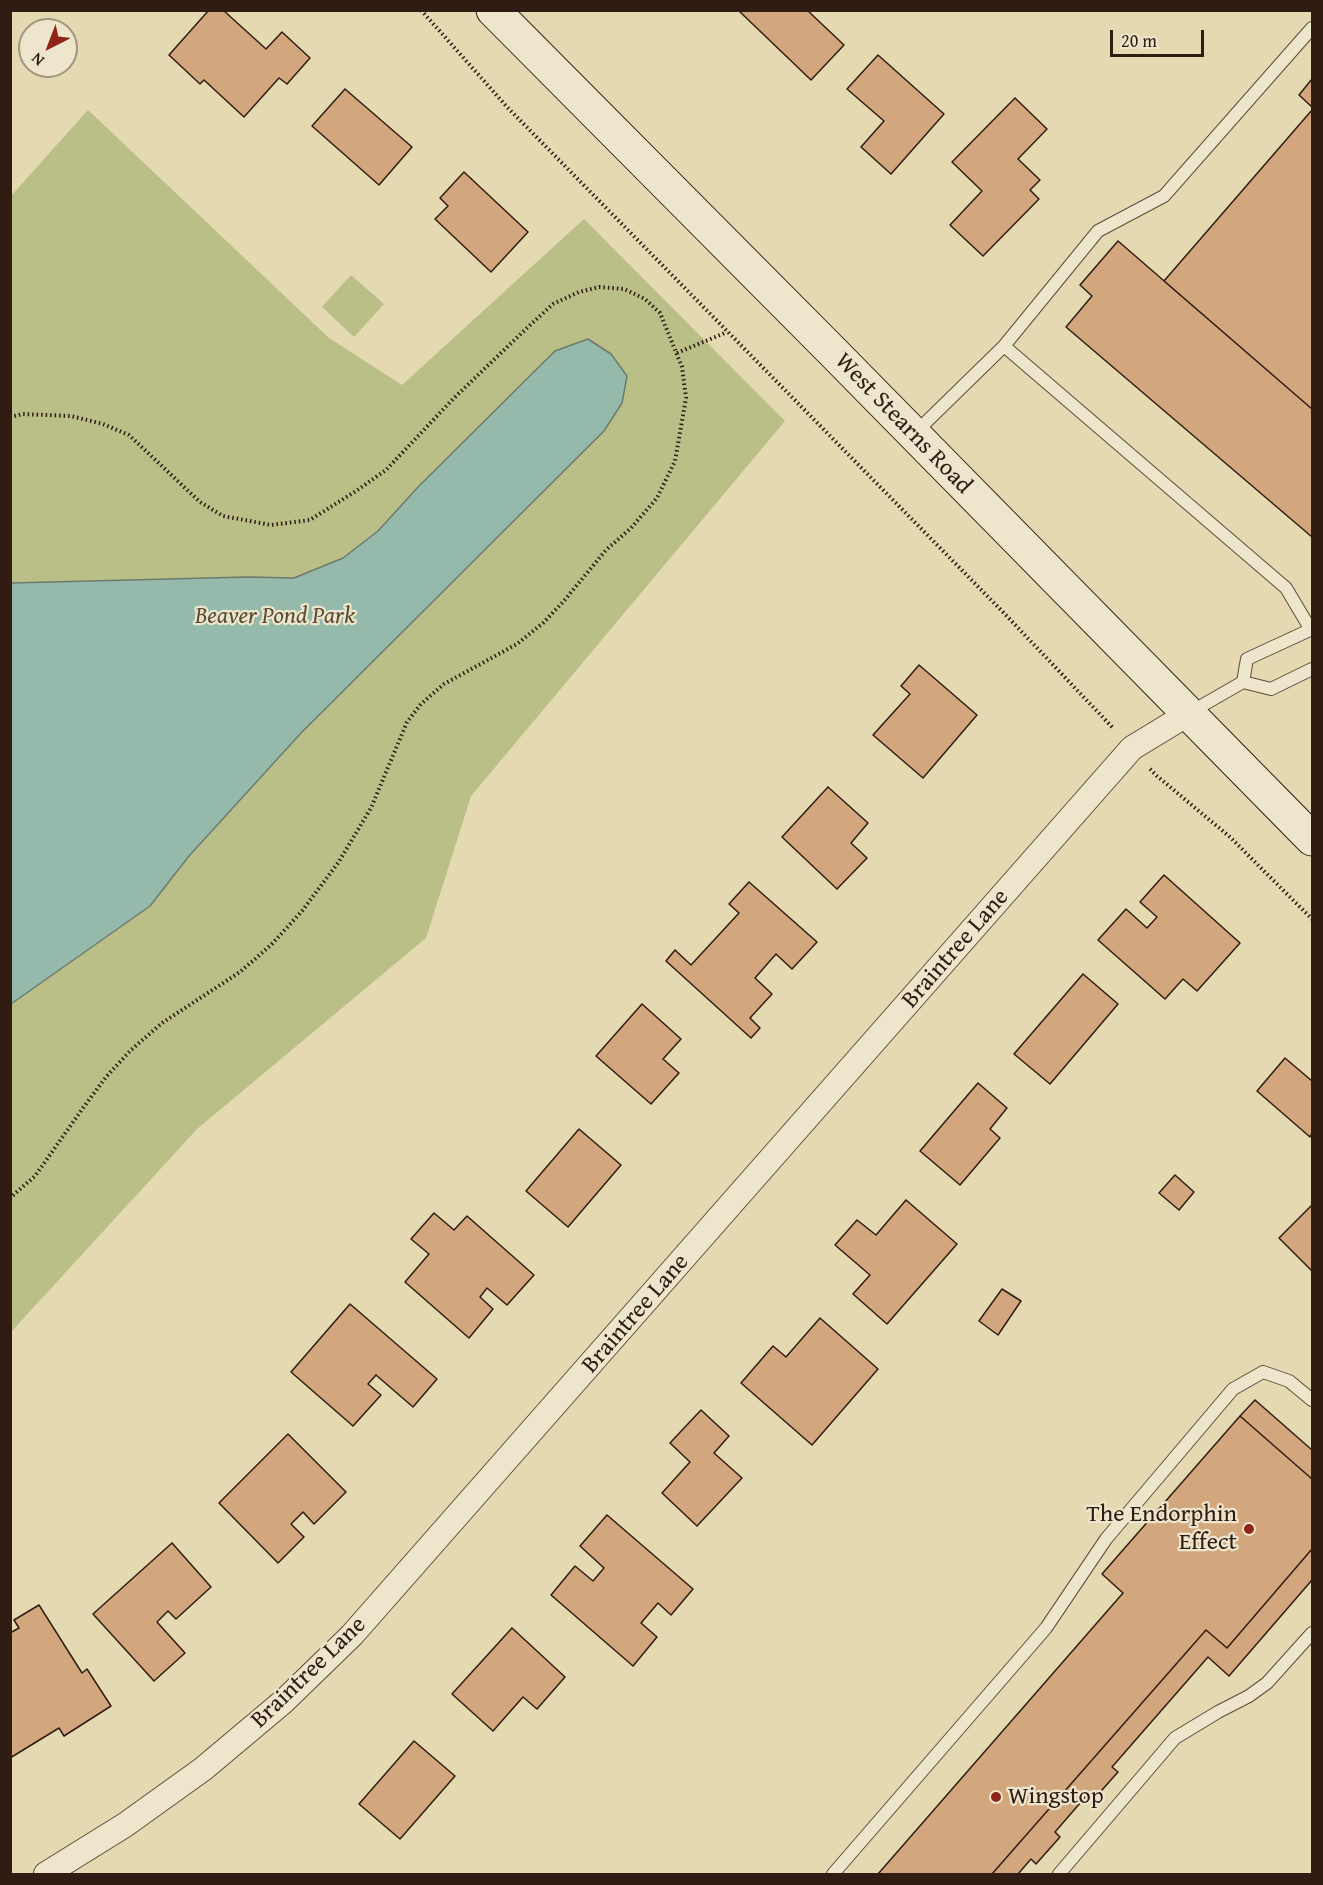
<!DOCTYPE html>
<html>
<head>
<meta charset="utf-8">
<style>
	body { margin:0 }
	#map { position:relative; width:1323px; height:1885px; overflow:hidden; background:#e4d9b1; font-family:"Gentium Book Plus",serif }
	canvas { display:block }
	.frame { position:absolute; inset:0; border:12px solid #311c13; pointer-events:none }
	.north { position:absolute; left:18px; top:18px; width:60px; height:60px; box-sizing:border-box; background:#ede6cc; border:2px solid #a29582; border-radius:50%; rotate:222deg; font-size:16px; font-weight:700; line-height:24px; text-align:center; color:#311c13 }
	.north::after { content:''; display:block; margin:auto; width:21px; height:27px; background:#8f2418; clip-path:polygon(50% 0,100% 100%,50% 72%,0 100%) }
	.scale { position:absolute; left:1110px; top:30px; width:94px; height:27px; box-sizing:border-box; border:3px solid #311c13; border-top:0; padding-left:8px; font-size:18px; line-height:21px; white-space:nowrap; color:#311c13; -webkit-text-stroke:4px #ede6cc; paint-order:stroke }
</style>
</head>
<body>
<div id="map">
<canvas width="1323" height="1885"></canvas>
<div class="frame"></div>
<div class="north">N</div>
<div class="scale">20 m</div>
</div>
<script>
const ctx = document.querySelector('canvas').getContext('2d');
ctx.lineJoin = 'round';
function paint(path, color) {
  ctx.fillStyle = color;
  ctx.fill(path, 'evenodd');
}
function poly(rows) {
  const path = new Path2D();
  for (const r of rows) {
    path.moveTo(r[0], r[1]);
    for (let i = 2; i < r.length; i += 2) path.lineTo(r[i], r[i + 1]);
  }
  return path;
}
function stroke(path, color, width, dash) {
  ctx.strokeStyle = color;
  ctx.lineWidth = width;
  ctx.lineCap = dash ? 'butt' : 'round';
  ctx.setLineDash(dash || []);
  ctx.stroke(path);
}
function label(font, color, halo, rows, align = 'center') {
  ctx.font = font + ' "Gentium Book Plus",serif';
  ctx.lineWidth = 4.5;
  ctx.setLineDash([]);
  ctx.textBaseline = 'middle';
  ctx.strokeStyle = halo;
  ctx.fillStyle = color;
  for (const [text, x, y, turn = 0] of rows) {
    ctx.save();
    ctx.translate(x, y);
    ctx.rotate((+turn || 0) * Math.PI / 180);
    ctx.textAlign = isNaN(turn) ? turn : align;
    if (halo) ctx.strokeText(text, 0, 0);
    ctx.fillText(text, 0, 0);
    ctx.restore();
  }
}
const green = poly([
	[88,110,329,338,402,385,584,219,785,421,471,796,426,938,197,1129,11,1332,11,196],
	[351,275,384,304,354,337,322,307]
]);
const water = poly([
	[588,339,611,354,627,376,622,403,604,431,301,733,189,856,150,906,11,1004,11,583,247,577,294,578,343,558,378,531,419,486,555,351,588,339]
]);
const building = poly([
	[209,10,223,10,266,49,282,32,310,58,287,84,279,78,244,117,204,80,200,84,169,55,209,10],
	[738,10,807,10,844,45,811,80,738,10],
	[878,55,944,114,891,174,861,147,884,121,847,89,878,55],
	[1312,79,1312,107,1299,95,1312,79],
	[345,89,412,147,379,185,312,126,345,89],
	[1015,98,1047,129,1018,159,1040,180,1030,190,1039,199,983,256,950,225,982,191,952,162,1015,98],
	[1312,110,1312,409,1164,281,1312,110],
	[464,172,528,232,491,272,435,219,448,206,440,198,464,172],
	[1118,241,1312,409,1312,537,1066,327,1092,296,1080,285,1118,241],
	[919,665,977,715,923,778,873,735,910,694,901,686,919,665],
	[828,787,868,823,851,843,867,858,837,889,782,837,828,787],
	[1164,875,1240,943,1197,991,1183,979,1165,999,1098,940,1126,909,1147,928,1157,917,1140,902,1164,875],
	[749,882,817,942,792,969,776,954,755,978,772,994,750,1018,760,1028,751,1038,666,961,675,950,691,965,739,913,729,904,749,882],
	[1083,974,1118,1004,1050,1084,1014,1054,1083,974],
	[642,1004,681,1039,663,1059,679,1073,651,1104,596,1056,642,1004],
	[1285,1058,1312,1081,1312,1133,1310,1137,1257,1091,1285,1058],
	[978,1083,1007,1108,990,1129,1000,1138,960,1185,920,1151,978,1083],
	[579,1129,621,1165,568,1227,526,1191,579,1129],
	[1175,1175,1194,1192,1179,1210,1159,1193,1175,1175],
	[906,1200,957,1244,887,1324,853,1294,870,1275,835,1245,857,1220,876,1235,906,1200],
	[1312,1205,1312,1271,1279,1238,1312,1205],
	[434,1213,454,1230,467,1216,534,1275,507,1305,487,1288,480,1297,493,1309,469,1338,405,1282,429,1254,411,1239,434,1213],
	[1002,1289,1021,1301,998,1335,979,1321,1002,1289],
	[350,1304,437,1379,413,1407,376,1375,368,1384,381,1395,353,1426,291,1372,350,1304],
	[820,1318,878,1369,812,1445,741,1383,773,1346,786,1357,820,1318],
	[1255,1400,1312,1450,1312,1479,1240,1416,1255,1400],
	[701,1410,729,1436,714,1453,742,1478,697,1526,662,1493,690,1462,670,1443,701,1410],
	[1240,1416,1312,1479,1312,1549,1227,1648,1206,1630,992,1874,878,1874,1123,1593,1102,1574,1240,1416],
	[288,1434,346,1492,314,1524,303,1512,291,1524,304,1537,278,1563,219,1503,288,1434],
	[607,1515,693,1589,671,1615,658,1603,641,1623,657,1637,633,1666,551,1595,575,1566,593,1581,604,1568,580,1546,607,1515],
	[172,1543,211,1587,176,1619,168,1611,157,1622,185,1653,154,1681,93,1614,172,1543],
	[1312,1549,1312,1580,1229,1676,1208,1657,1112,1767,1118,1772,1094,1799,1088,1794,1055,1832,1060,1837,1036,1864,1031,1859,1018,1874,992,1874,1206,1630,1227,1648,1312,1549],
	[39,1605,82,1673,87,1669,111,1706,64,1736,59,1728,10,1758,10,1633,19,1628,14,1620,39,1605],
	[512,1628,565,1677,537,1709,523,1697,493,1731,452,1694,512,1628],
	[414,1741,455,1776,400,1839,359,1804,414,1741]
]);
const path = poly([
	[421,10,508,108,1002,611,1113,728],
	[677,353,727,332],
	[10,417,23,414,71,416,103,424,129,435,200,502,223,516,271,525,310,520,356,491,386,470,453,399,528,327,553,304,579,292,599,287,624,289,645,299,660,313,682,367,686,398,675,461,657,498,631,528,606,550,563,602,543,623,517,644,444,684,421,704,407,722,371,808,338,863,302,911,271,945,240,972,162,1023,131,1050,106,1077,83,1108,35,1176,10,1198],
	[1150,769,1157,776,1230,837,1312,919]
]);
const service = poly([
	[1004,346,1286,588,1311,630],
	[915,433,1004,346,1098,231,1164,196,1312,28],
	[1243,682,1247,659,1312,629],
	[1189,713,1243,682,1271,689,1312,669],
	[833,1874,1046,1628,1106,1539,1233,1389,1263,1372,1289,1381,1312,1400],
	[1059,1874,1175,1738,1218,1712,1249,1696,1267,1683,1312,1633]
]);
const minor = poly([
	[46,1874,125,1825,203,1769,284,1701,352,1635,1132,748,1188,714]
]);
const secondary = poly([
	[493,10,832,351,1312,839]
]);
const markers = [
	[1249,1529,6,"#8f2418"],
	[996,1797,6,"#8f2418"]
];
const streetNames = [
	["West Stearns Road",903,424,46],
	["Braintree Lane",956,949,-49],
	["Braintree Lane",636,1314,-49],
	["Braintree Lane",309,1673,-44]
];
const parkNames = [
	["Beaver Pond Park",275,617]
];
const poiNames = [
	["The Endorphin",1237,1515],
	["Effect",1237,1543],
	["Wingstop",1008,1797,"left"]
];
paint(green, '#babe87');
paint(water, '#95baab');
stroke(water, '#6d7b6e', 1.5);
paint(building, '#d3a77d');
stroke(building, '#311c13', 1.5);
stroke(service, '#5e4b3a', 14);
stroke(minor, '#5e4b3a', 26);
stroke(secondary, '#311c13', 35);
stroke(path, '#311c13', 4, [1.5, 3]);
stroke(service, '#ede6cc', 12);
stroke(minor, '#ede6cc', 24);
stroke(secondary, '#ede6cc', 33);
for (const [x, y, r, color] of markers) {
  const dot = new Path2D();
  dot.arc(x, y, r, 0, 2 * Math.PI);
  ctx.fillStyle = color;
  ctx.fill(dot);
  stroke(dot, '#ede6cc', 2);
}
label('24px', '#311c13', '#ede6cc', streetNames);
label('italic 24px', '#5a4d36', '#ede6cc', parkNames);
label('24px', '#311c13', '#ede6cc', poiNames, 'right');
</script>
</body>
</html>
